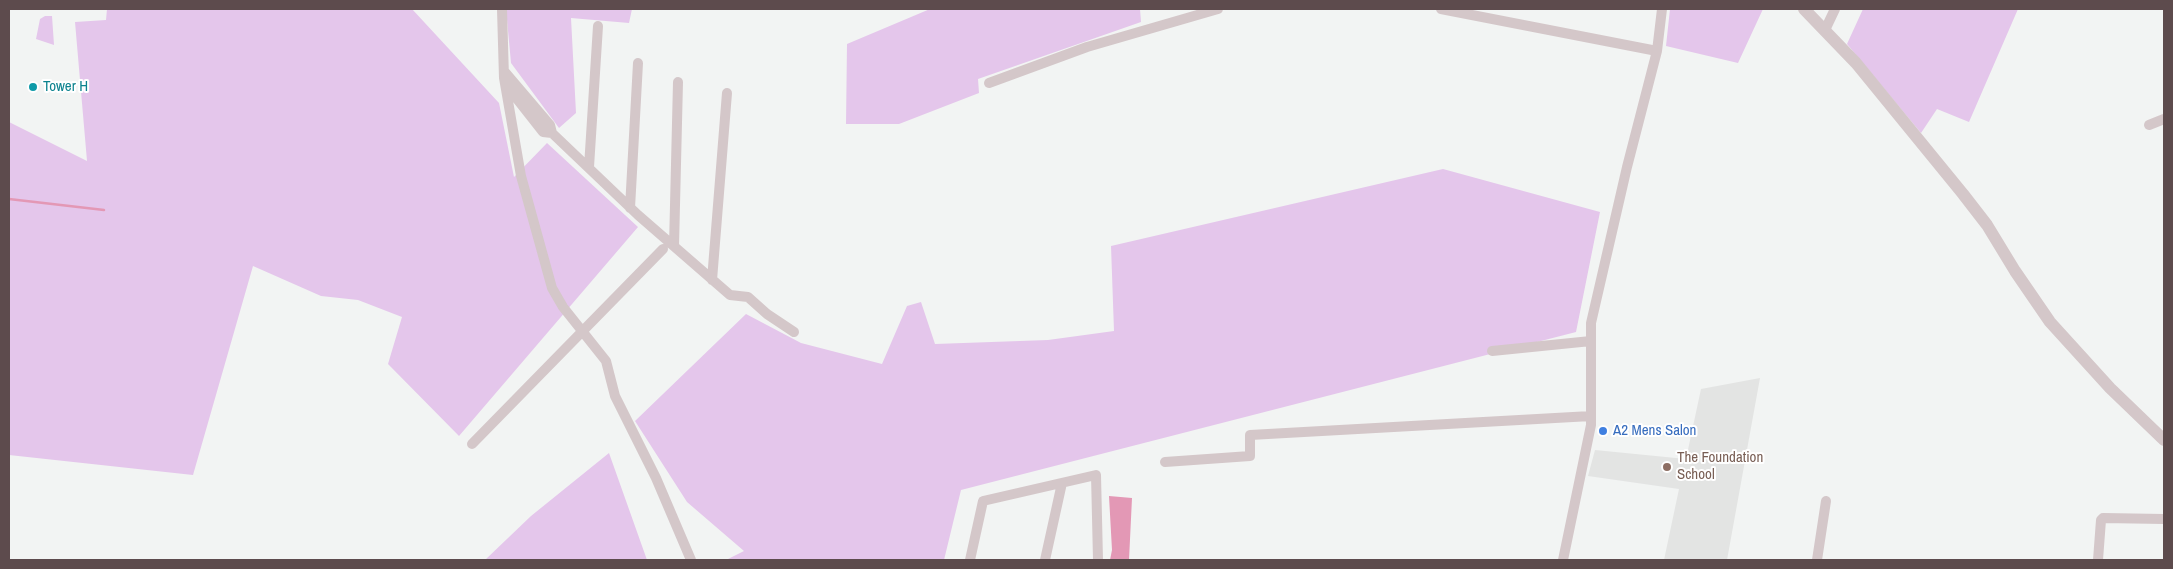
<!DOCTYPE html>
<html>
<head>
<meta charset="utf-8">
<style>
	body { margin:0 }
	#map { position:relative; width:2173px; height:569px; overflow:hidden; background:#f2f4f3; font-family:"Archivo Narrow",sans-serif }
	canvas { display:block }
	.frame { position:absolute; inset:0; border:10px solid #5d4b4d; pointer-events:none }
</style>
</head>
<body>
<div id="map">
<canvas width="2173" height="569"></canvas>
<div class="frame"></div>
</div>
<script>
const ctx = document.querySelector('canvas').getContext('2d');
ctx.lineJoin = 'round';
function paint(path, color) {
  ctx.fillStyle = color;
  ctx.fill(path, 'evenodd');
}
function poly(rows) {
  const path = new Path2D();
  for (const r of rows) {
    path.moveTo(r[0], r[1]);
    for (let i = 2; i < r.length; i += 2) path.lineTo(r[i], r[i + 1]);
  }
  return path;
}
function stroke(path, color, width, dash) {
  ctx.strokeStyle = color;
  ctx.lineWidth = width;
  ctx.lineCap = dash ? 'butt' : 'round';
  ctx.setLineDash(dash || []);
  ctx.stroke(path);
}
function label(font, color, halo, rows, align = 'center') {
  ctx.font = font + ' "Archivo Narrow",sans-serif';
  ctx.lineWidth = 4;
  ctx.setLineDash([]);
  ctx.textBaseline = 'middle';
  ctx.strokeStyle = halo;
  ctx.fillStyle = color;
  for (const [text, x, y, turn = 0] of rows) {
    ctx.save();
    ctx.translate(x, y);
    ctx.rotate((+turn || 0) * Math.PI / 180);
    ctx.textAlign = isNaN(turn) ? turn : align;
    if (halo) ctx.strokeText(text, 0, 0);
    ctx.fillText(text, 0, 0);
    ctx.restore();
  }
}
const education = poly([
	[1760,378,1727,560,1664,560,1679,489,1588,476,1595,450,1686,459,1701,389]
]);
const green = poly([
	[107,9,412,9,499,103,514,177,547,143,638,227,459,436,388,364,402,317,358,300,321,296,253,266,193,475,9,455,9,122,87,161,75,22,106,20],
	[506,9,632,9,629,23,571,18,576,113,559,128,511,63],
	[930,9,1140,9,1141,22,978,79,979,93,899,124,846,124,847,44],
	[1670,9,1763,9,1738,63,1666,46],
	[1863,9,2018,9,1969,122,1937,109,1921,133,1847,44],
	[45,16,52,16,54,45,36,39,40,19],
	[1443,169,1600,212,1576,332,961,490,944,560,726,560,744,551,687,502,635,421,746,314,801,343,882,364,907,306,921,302,935,344,1048,340,1114,331,1111,246],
	[609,453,647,560,485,560,531,516]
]);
const water = poly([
	[1109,496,1132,498,1129,560,1110,560,1112,550]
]);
const stream = poly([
	[9,199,104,210]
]);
const minor = poly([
	[502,9,504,78,521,176,552,288,563,307,606,361,615,396,656,478,691,560],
	[1441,9,1657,51],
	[1825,30,1835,9],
	[504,71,550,125,552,133,638,215,730,295,748,297,767,314,794,332],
	[989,83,1087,47,1218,9],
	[506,85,543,132,552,133],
	[2149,125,2164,119],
	[589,167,598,26],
	[630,208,638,63],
	[674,246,678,82],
	[712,280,727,93],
	[1492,351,1591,341],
	[472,444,663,249],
	[1165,462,1250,456,1250,435,1591,416],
	[970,560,983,501,1096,475,1098,560],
	[1045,560,1062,483],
	[1563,560,1591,425,1591,323,1627,167,1657,51,1662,9],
	[1817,560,1826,501],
	[2098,560,2101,520,2103,518,2164,519]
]);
const tertiary = poly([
	[1804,9,1856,63,1963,194,1987,225,2015,271,2050,322,2110,388,2164,440]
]);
const markers = [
	[33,87,5,"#0f9aa8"],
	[1603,431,5,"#3f7fe0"],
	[1667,467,5,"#8d6e63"]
];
const cultureNames = [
	["Tower H",43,87]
];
const shopNames = [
	["A2 Mens Salon",1613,431]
];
const educationNames = [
	["The Foundation",1677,458],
	["School",1677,475]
];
paint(education, '#e3e4e3');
paint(green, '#e4c6eb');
paint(water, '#e398b5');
stroke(stream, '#e398b5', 2.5);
stroke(minor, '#d4c7c9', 10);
stroke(tertiary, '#d4c7c9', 12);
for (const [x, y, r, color] of markers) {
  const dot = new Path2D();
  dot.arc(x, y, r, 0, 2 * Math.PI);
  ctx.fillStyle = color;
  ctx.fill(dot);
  stroke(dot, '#fff', 2);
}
label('15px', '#0d838f', '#fff', cultureNames, 'left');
label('15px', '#366cbe', '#fff', shopNames, 'left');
label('15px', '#785e54', '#fff', educationNames, 'left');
</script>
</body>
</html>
